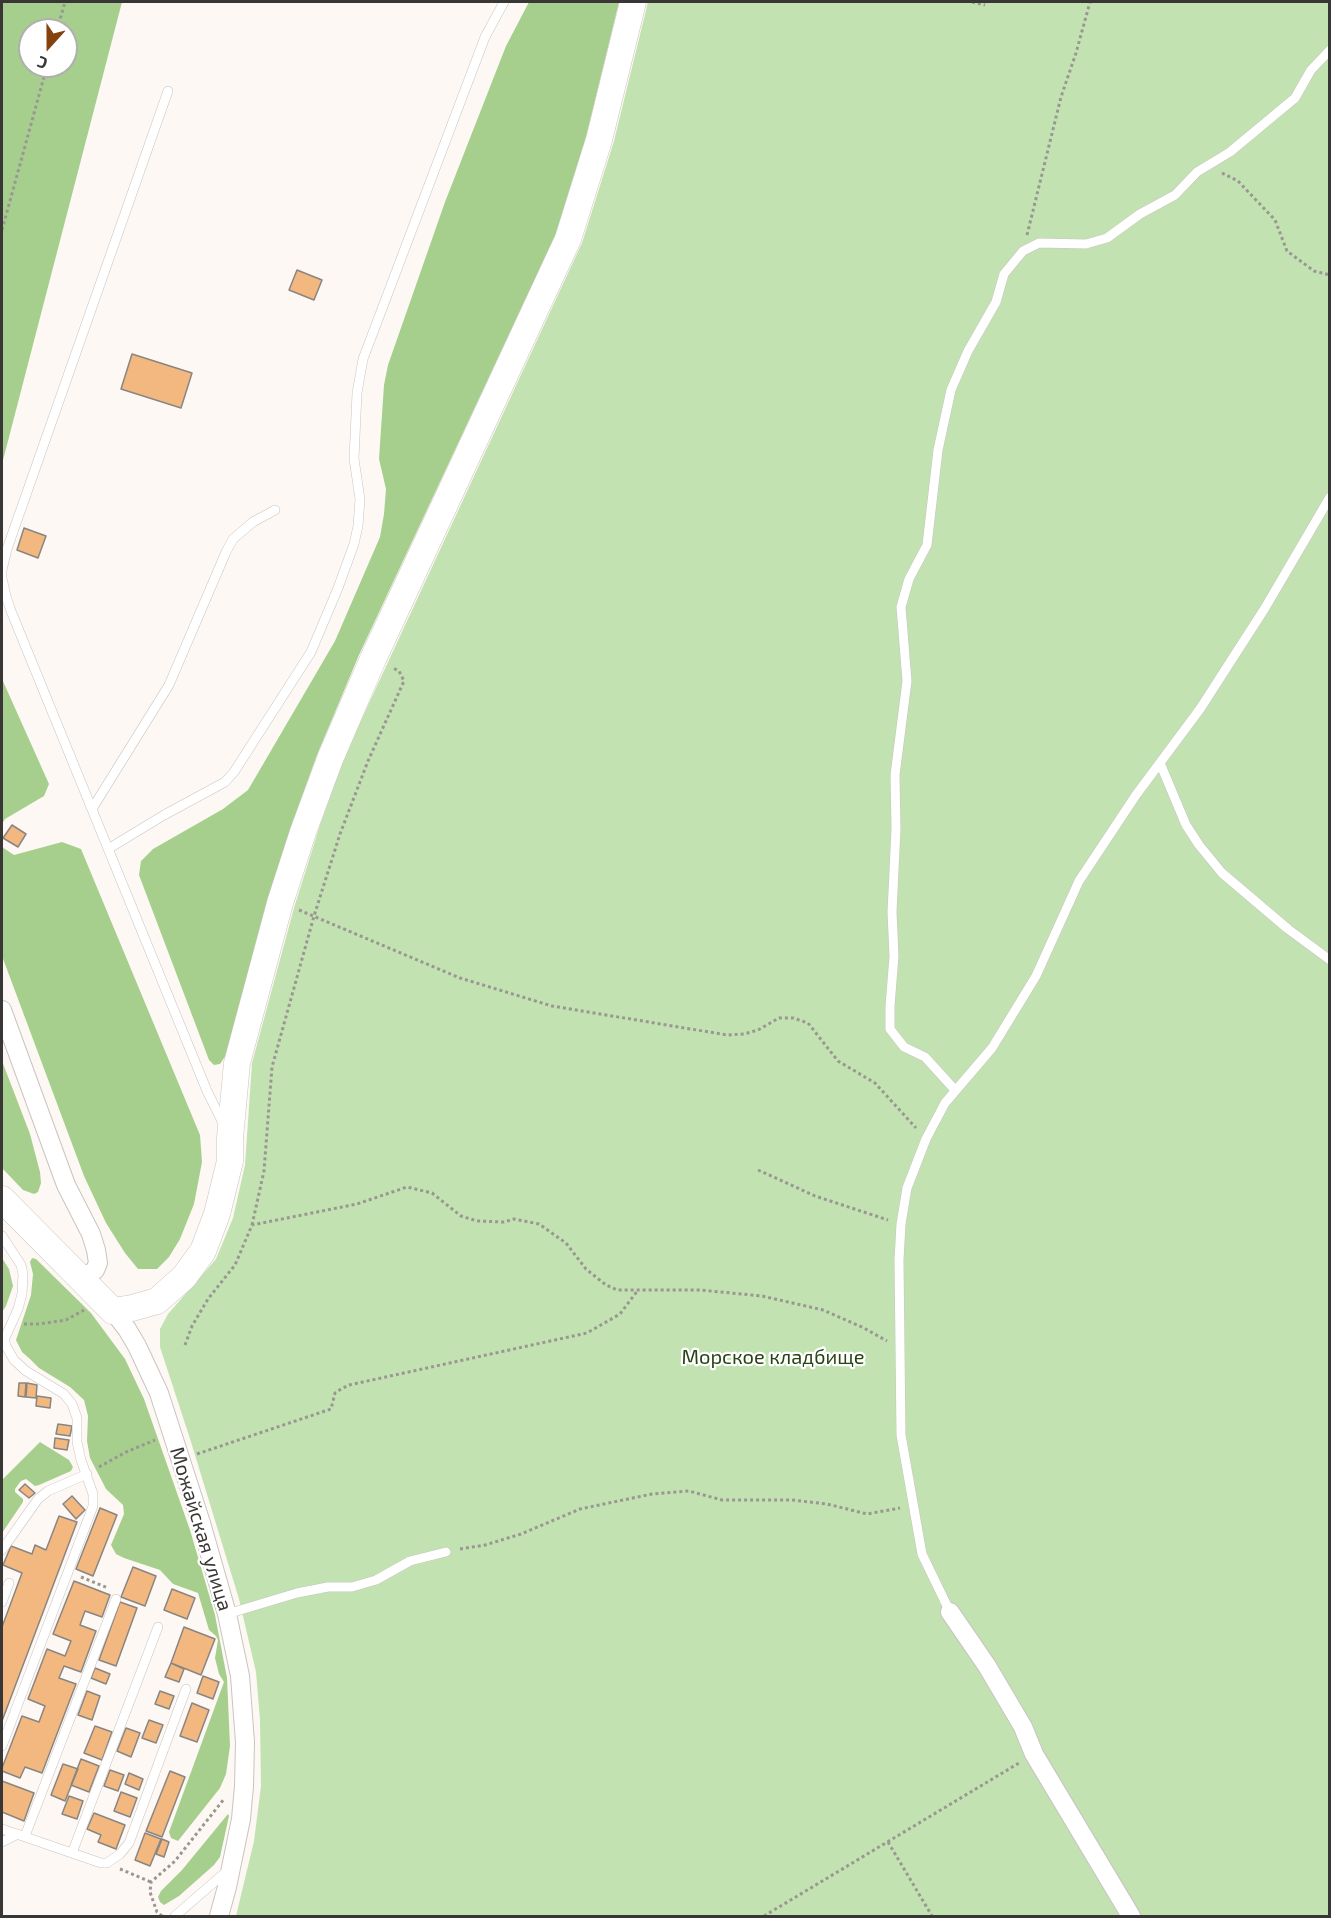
<!DOCTYPE html>
<html>
<head>
<meta charset="utf-8">
<style>
	body { margin:0 }
	#map { position:relative; width:1331px; height:1918px; overflow:hidden; background:#fdf8f3; font-family:"Exo 2",sans-serif }
	canvas { display:block }
	.frame { position:absolute; inset:0; border:3px solid #393735; pointer-events:none }
	.north { position:absolute; left:18px; top:18px; width:60px; height:60px; box-sizing:border-box; background:#fff; border:2px solid #b0afae; border-radius:50%; rotate:201deg; font-size:16px; font-weight:700; line-height:24px; text-align:center; color:#393735 }
	.north::after { content:''; display:block; margin:auto; width:21px; height:27px; background:#84420f; clip-path:polygon(50% 0,100% 100%,50% 72%,0 100%) }
</style>
</head>
<body>
<div id="map">
<canvas width="1331" height="1918"></canvas>
<div class="frame"></div>
<div class="north">С</div>
</div>
<script>
const ctx = document.querySelector('canvas').getContext('2d');
ctx.lineJoin = 'round';
function paint(path, color) {
  ctx.fillStyle = color;
  ctx.fill(path, 'evenodd');
}
function poly(rows) {
  const path = new Path2D();
  for (const r of rows) {
    path.moveTo(r[0], r[1]);
    for (let i = 2; i < r.length; i += 2) path.lineTo(r[i], r[i + 1]);
  }
  return path;
}
function stroke(path, color, width, dash) {
  ctx.strokeStyle = color;
  ctx.lineWidth = width;
  ctx.lineCap = dash ? 'butt' : 'round';
  ctx.setLineDash(dash || []);
  ctx.stroke(path);
}
function label(font, color, halo, rows, align = 'center') {
  ctx.font = font + ' "Exo 2",sans-serif';
  ctx.lineWidth = 4.5;
  ctx.setLineDash([]);
  ctx.textBaseline = 'middle';
  ctx.strokeStyle = halo;
  ctx.fillStyle = color;
  for (const [text, x, y, turn = 0] of rows) {
    ctx.save();
    ctx.translate(x, y);
    ctx.rotate((+turn || 0) * Math.PI / 180);
    ctx.textAlign = isNaN(turn) ? turn : align;
    if (halo) ctx.strokeText(text, 0, 0);
    ctx.fillText(text, 0, 0);
    ctx.restore();
  }
}
const green = poly([
	[648,2,1329,2,1329,1916,236,1916,254,1841,261,1786,260,1720,256,1672,239,1599,191,1442,160,1347,160,1329,168,1314,216,1259,233,1218,245,1165,252,1063,294,908,320,825,345,755,582,243,614,141]
]);
const forest = poly([
	[2,2,122,2,2,464],
	[30,30,66,30,66,66,30,66],
	[529,2,619,2,586,137,555,236,359,655,317,755,291,827,268,902,226,1055,220,1064,214,1065,209,1060,139,875,141,861,153,849,223,809,248,790,335,641,380,537,384,514,386,489,379,459,384,385,388,365,445,202,506,46],
	[2,679,49,784,44,796,5,819,2,824],
	[62,842,81,849,200,1135,202,1162,194,1204,180,1239,169,1257,157,1269,138,1269,125,1253,106,1223,84,1176,2,956,2,847,14,855],
	[2,1061,30,1134,40,1172,41,1183,38,1192,34,1194,23,1190,2,1168],
	[2,1258,9,1269,13,1286,6,1306,2,1312],
	[32,1258,36,1259,91,1313,125,1359,144,1399,190,1530,215,1615,227,1678,230,1746,226,1774,220,1788,178,1841,171,1838,169,1832,224,1682,219,1674,215,1658,218,1640,216,1636,209,1630,198,1593,173,1584,160,1570,124,1558,116,1554,111,1545,124,1514,123,1505,106,1489,90,1458,87,1441,88,1416,84,1400,70,1387,39,1368,30,1359,22,1352,16,1340,31,1295,33,1274,30,1262],
	[40,1442,69,1460,73,1467,71,1471,39,1485,35,1486,26,1479,21,1481,15,1489,15,1492,23,1499,23,1502,2,1533,2,1480],
	[228,1814,229,1816,220,1857,214,1865,179,1896,164,1905,160,1902,158,1897,161,1891,182,1870]
]);
const building = poly([
	[297,270,322,280,314,300,289,290,297,270],
	[132,354,192,373,181,408,121,389,132,354],
	[24,528,46,536,38,558,17,550,24,528],
	[12,825,26,834,18,847,3,838,12,825],
	[19,1383,26,1383,25,1397,18,1396,19,1383],
	[27,1383,37,1385,36,1398,26,1397,27,1383],
	[37,1396,51,1398,50,1408,36,1406,37,1396],
	[58,1424,72,1426,70,1436,56,1434,58,1424],
	[55,1438,69,1440,67,1450,54,1448,55,1438],
	[25,1484,35,1493,29,1498,19,1490,25,1484],
	[72,1496,85,1510,76,1519,63,1504,72,1496],
	[100,1508,117,1515,93,1576,76,1569,100,1508],
	[59,1516,77,1522,2,1721,2,1627,22,1573,3,1565,11,1546,32,1554,35,1545,46,1550,59,1516],
	[133,1567,156,1576,145,1606,121,1597,133,1567],
	[74,1581,110,1595,102,1617,85,1611,80,1625,96,1631,81,1672,64,1666,59,1678,76,1684,42,1773,25,1767,20,1778,2,1771,2,1768,22,1716,39,1722,45,1706,28,1699,47,1649,65,1656,71,1641,53,1634,74,1581],
	[172,1589,195,1598,187,1619,164,1610,172,1589],
	[120,1602,137,1608,116,1666,99,1660,120,1602],
	[184,1627,215,1639,201,1675,171,1663,184,1627],
	[171,1663,184,1669,179,1682,165,1677,171,1663],
	[95,1668,110,1674,106,1684,91,1678,95,1668],
	[203,1676,219,1682,213,1699,197,1693,203,1676],
	[87,1691,100,1696,92,1720,78,1715,87,1691],
	[160,1691,174,1696,169,1709,155,1704,160,1691],
	[192,1703,209,1710,197,1742,180,1736,192,1703],
	[149,1720,163,1725,156,1743,142,1738,149,1720],
	[95,1726,112,1732,102,1760,84,1753,95,1726],
	[126,1728,140,1733,131,1757,117,1751,126,1728],
	[81,1759,99,1766,89,1792,71,1785,81,1759],
	[63,1764,78,1769,65,1801,51,1795,63,1764],
	[110,1770,124,1775,118,1791,104,1786,110,1770],
	[170,1771,185,1777,162,1837,146,1831,170,1771],
	[129,1773,143,1779,139,1790,125,1784,129,1773],
	[2,1781,34,1793,24,1821,2,1812,2,1781],
	[121,1792,137,1798,130,1817,114,1811,121,1792],
	[69,1796,83,1801,77,1819,62,1814,69,1796],
	[94,1813,125,1825,116,1849,98,1842,101,1835,87,1829,94,1813],
	[145,1833,161,1839,150,1866,135,1860,145,1833],
	[162,1839,169,1842,164,1857,156,1854,162,1839]
]);
const path = poly([
	[972,2,985,5],
	[57,30,65,2],
	[1222,173,1238,181,1275,220,1287,251,1314,271,1330,275],
	[2,230,47,66],
	[1027,235,1061,97,1076,53,1090,2],
	[299,910,460,978,552,1006,727,1035,744,1034,758,1030,779,1018,793,1018,808,1023,838,1061,875,1083,916,1128],
	[758,1170,815,1196,888,1220],
	[252,1225,264,1171,272,1067,314,916,340,834,368,761,404,681,399,671,393,668],
	[24,1324,39,1324,66,1320,84,1310],
	[185,1345,192,1326,208,1299,235,1265,252,1225,357,1204,407,1187,432,1193,461,1216,477,1221,504,1222,514,1219,539,1224,566,1243,586,1269,606,1285,617,1290,700,1290,762,1296,823,1310,864,1328,887,1341],
	[197,1454,331,1409,335,1393,341,1389,349,1385,587,1333,620,1314,638,1290],
	[99,1467,126,1452,155,1440],
	[460,1549,485,1545,521,1534,580,1509,652,1494,689,1491,722,1500,792,1500,827,1504,867,1514,900,1508],
	[81,1577,108,1588],
	[888,1842,932,1916],
	[120,1869,151,1882],
	[162,1916,157,1912,150,1892,151,1882,175,1861,224,1799],
	[764,1916,1019,1763]
]);
const lane = poly([
	[168,91,7,549,2,570,2,578,6,596,11,611,207,1091,224,1125],
	[1160,763,1186,825,1199,845,1222,873,1288,929,1330,960],
	[92,809,169,685,226,552,233,539,253,522,275,510],
	[108,849,164,815,225,782,234,772,311,652,338,588,354,544,358,526,360,499,354,459,357,393,363,359,485,37,504,2],
	[955,1090,925,1057,904,1047,890,1029,890,1006,894,956,892,912,896,829,895,775,907,681,901,607,909,579,927,545,938,450,951,390,968,351,996,302,1004,274,1023,251,1039,243,1086,244,1107,238,1140,214,1175,195,1197,172,1230,152,1295,98,1311,70,1330,50],
	[2,1236,21,1265,23,1274,22,1294,18,1309,4,1340,6,1346,14,1360,26,1371,64,1394,72,1404,77,1418,77,1442,81,1460,93,1494,93,1506,2,1746],
	[2,1550,38,1499,48,1491,87,1474],
	[2,1602,9,1583],
	[950,1612,922,1554,901,1435,899,1260,901,1224,907,1188,926,1139,945,1103,992,1048,1036,976,1079,881,1136,795,1200,709,1265,608,1330,497],
	[227,1614,297,1593,328,1587,352,1587,376,1580,410,1561,446,1552],
	[2,1829,101,1863,107,1863,120,1854,129,1843,186,1689],
	[25,1836,116,1599],
	[2,1842,18,1834],
	[72,1853,158,1627],
	[175,1916,227,1871]
]);
const street = poly([
	[2,1010,66,1185,91,1234,96,1250,98,1263,95,1270,81,1280],
	[113,1311,127,1329,137,1346,159,1393,201,1523,227,1614,240,1676,245,1742,244,1786,241,1819,227,1887,219,1916],
	[950,1612,987,1666,1023,1727,1034,1754,1131,1916]
]);
const secondary = poly([
	[2,1199,113,1311,132,1308,157,1301,184,1277,203,1251,217,1214,230,1161,230,1138,237,1063,280,903,303,832,330,759,373,659,568,239,599,140,633,2]
]);
const parkNames = [
	["Морское кладбище",773,1357]
];
const streetNames = [
	["Можайская улица",201,1529,73]
];
paint(green, '#c3e2b1');
paint(forest, '#a6cf8d');
paint(building, '#f3b880');
stroke(building, '#898581', 1.5);
stroke(lane, '#c9c4c0', 10);
stroke(street, '#c9c4c0', 20);
stroke(secondary, '#c9c4c0', 27);
stroke(path, '#9a9793', 3, [3, 3]);
stroke(lane, '#fff', 9);
stroke(street, '#fff', 18);
stroke(secondary, '#fff', 26);
label('20px', '#294315', '#fff', parkNames);
label('20px', '#393735', '#fff', streetNames);
</script>
</body>
</html>
